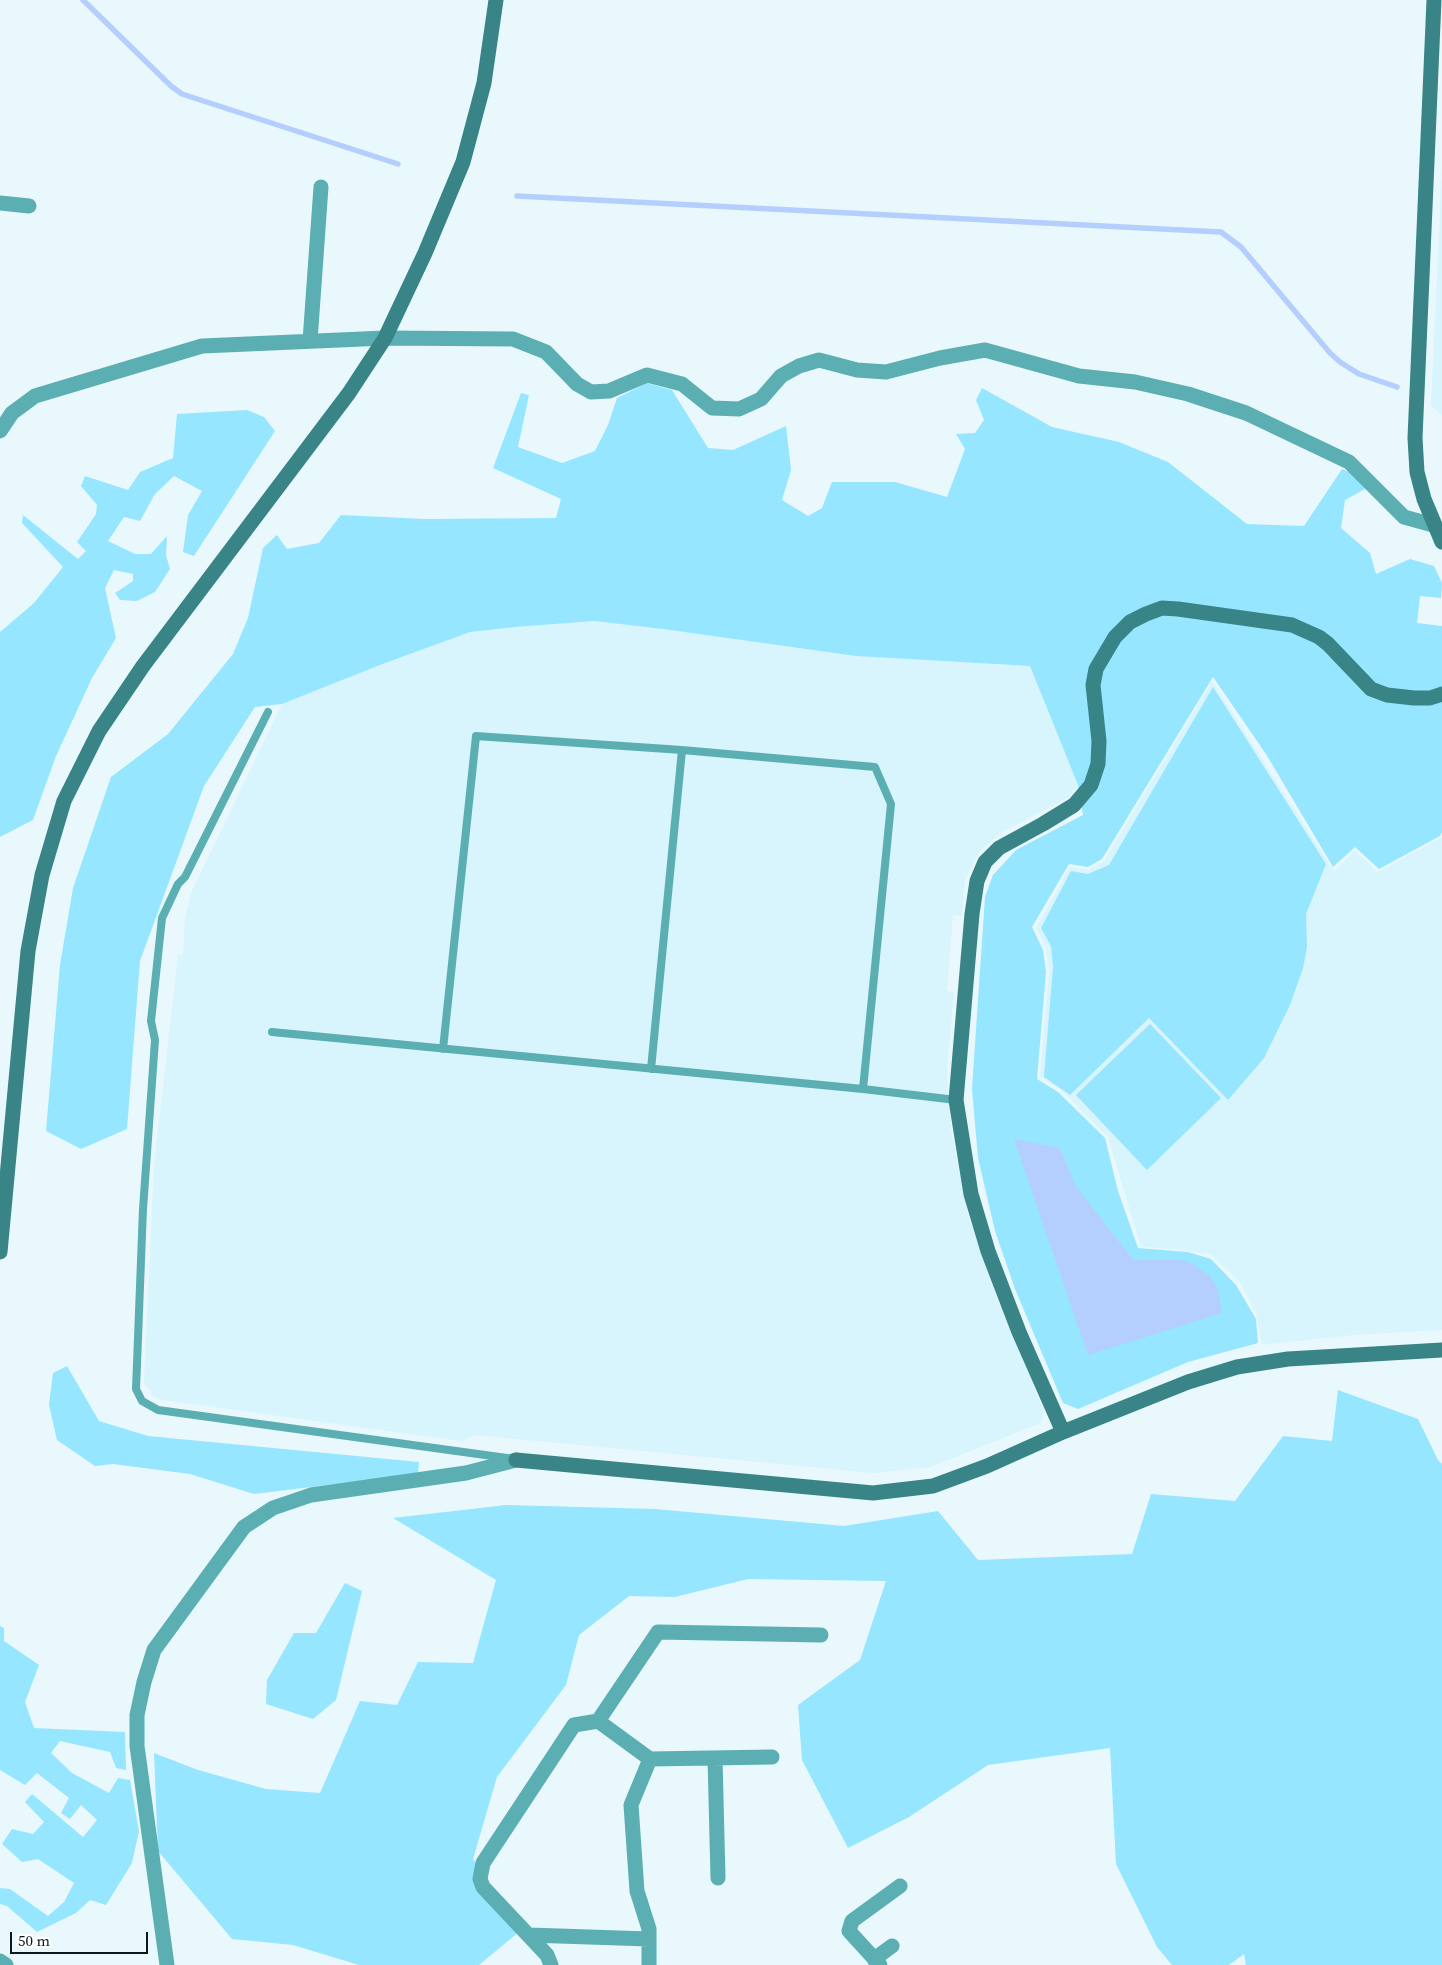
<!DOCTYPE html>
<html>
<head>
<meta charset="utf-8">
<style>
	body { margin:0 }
	#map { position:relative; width:1442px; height:1965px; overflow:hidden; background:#e9f8fd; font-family:"Source Serif 4",serif }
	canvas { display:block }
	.scale { position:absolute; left:10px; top:1932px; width:138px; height:22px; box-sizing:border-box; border:2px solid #0b191d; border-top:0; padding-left:6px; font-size:15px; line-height:18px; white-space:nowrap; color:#0b191d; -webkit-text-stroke:4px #fff; paint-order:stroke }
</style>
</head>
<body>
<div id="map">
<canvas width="1442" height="1965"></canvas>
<div class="scale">50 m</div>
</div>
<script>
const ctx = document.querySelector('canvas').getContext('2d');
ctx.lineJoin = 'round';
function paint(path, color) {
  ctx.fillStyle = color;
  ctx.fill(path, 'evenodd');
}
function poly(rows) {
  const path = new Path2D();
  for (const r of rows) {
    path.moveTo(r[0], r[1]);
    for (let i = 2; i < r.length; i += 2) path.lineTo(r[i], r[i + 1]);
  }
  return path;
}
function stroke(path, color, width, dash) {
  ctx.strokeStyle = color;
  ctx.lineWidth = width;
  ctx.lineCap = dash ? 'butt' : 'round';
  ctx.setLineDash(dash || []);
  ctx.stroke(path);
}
const built = poly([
	[1442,169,1442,415,1431,406],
	[594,621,663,629,856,656,1030,666,1078,785,1069,797,1001,833,979,852,965,880,962,916,953,915,947,991,954,992,947,1069,951,1129,968,1215,1000,1306,1044,1411,1041,1423,931,1467,874,1473,475,1435,461,1441,163,1400,154,1397,144,1383,154,1166,178,955,183,955,185,919,191,893,282,704,380,665,470,632,515,627],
	[1212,681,1334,871,1355,851,1378,872,1442,837,1442,1330,1353,1335,1262,1345,1256,1313,1240,1282,1211,1255,1185,1250,1141,1247,1108,1137,1061,1090,1040,1077,1049,971,1046,947,1036,928,1070,867,1088,870,1104,861]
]);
const green = poly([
	[647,383,672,390,708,448,733,450,786,426,791,470,782,500,808,516,822,508,832,482,895,482,947,497,965,449,956,434,975,433,984,420,976,400,982,388,1052,427,1119,442,1168,462,1247,524,1304,526,1342,469,1356,475,1365,489,1345,500,1341,528,1370,553,1376,574,1410,559,1434,566,1442,583,1441,598,1420,596,1417,623,1442,626,1442,832,1440,836,1379,869,1355,847,1333,867,1266,754,1213,677,1102,859,1088,867,1069,864,1032,927,1043,950,1046,972,1037,1079,1058,1092,1105,1138,1118,1191,1138,1248,1188,1252,1211,1259,1236,1285,1256,1319,1258,1343,1188,1362,1078,1409,1063,1403,1015,1289,995,1231,978,1158,972,1089,985,897,993,875,1016,850,1083,815,1078,785,1030,666,856,656,663,629,594,621,515,627,470,632,380,665,282,704,255,707,204,786,140,961,127,1129,81,1149,46,1131,60,965,73,888,111,777,168,734,233,654,248,618,263,548,277,535,287,549,319,543,341,515,425,519,556,518,561,499,493,468,521,393,529,395,518,447,562,463,595,451,608,425,617,398],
	[1060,1148,1075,1187,1134,1260,1181,1260,1088,1355],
	[247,410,264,417,275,431,194,556,183,552,188,515,202,491,174,476,155,494,140,521,124,517,108,541,135,554,151,554,167,536,166,555,170,569,155,592,137,601,120,600,115,593,133,581,133,574,114,570,105,588,116,638,92,678,56,756,33,820,0,837,0,632,34,603,63,567,22,523,23,515,78,559,86,551,77,542,96,514,97,505,81,486,85,476,128,490,140,472,173,458,177,414],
	[1213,687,1326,864,1306,914,1307,947,1303,968,1290,1005,1264,1058,1228,1100,1149,1018,1070,1095,1044,1077,1053,967,1051,946,1041,928,1071,871,1088,874,1109,865],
	[1150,1024,1221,1098,1147,1170,1076,1095],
	[67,1366,99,1421,148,1436,419,1462,418,1474,254,1494,190,1474,113,1464,95,1466,57,1440,49,1405,53,1373],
	[1338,1390,1418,1419,1438,1460,1442,1464,1442,1965,1246,1965,1244,1954,1229,1965,1172,1965,1157,1947,1116,1864,1110,1748,988,1765,909,1817,848,1848,802,1760,798,1705,860,1660,886,1581,748,1579,675,1597,629,1596,579,1635,566,1685,497,1777,473,1859,520,1931,479,1965,359,1965,293,1945,232,1939,158,1851,154,1753,198,1770,266,1789,320,1793,360,1701,397,1705,418,1662,473,1663,496,1580,393,1518,506,1505,655,1509,844,1526,938,1511,978,1560,1132,1554,1151,1494,1235,1501,1283,1436,1332,1441],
	[345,1583,362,1591,336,1700,313,1719,266,1704,267,1680,294,1633,316,1633],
	[0,1626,4,1628,4,1641,39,1665,25,1702,34,1728,125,1732,126,1770,116,1768,110,1752,60,1741,51,1753,72,1773,109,1793,118,1778,130,1780,139,1831,132,1863,106,1905,90,1900,76,1913,37,1932,7,1906,0,1904,0,1888,10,1889,48,1916,64,1902,74,1883,38,1859,22,1862,2,1844,12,1829,33,1834,44,1822,25,1802,32,1794,83,1837,97,1820,81,1805,70,1819,61,1813,69,1798,37,1773,25,1785,0,1770]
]);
const water = poly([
	[1014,1139,1060,1148,1076,1187,1134,1260,1181,1260,1191,1263,1210,1276,1218,1290,1222,1313,1088,1355]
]);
const stream = poly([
	[83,0,171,86,182,94,398,164],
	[517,196,1221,232,1241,247,1330,353,1340,362,1359,374,1397,387]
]);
const lane = poly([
	[268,712,185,877,178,884,162,918,151,1021,155,1040,143,1209,136,1389,142,1401,158,1410,507,1458],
	[272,1032,863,1089,956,1100],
	[443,1049,476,736,682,750,875,767,891,804,863,1089],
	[651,1069,682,750]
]);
const street = poly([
	[0,203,29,206],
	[310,341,321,187],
	[0,431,12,413,35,396,202,346,385,338,513,339,546,352,577,384,591,392,609,391,647,375,682,384,712,408,739,409,761,399,781,376,799,366,819,360,857,370,886,372,940,358,985,350,1079,376,1135,382,1188,394,1246,413,1349,462,1404,517,1433,525],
	[598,1721,658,1632,821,1635],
	[715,1758,718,1878],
	[529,1935,649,1939,649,1929,637,1891,631,1805,650,1759],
	[649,1939,649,1965],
	[874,1959,892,1946],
	[0,1961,6,1965],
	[167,1965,137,1746,137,1715,144,1682,154,1650,244,1527,273,1508,311,1495,466,1473,516,1460],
	[551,1965,547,1955,483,1887,480,1879,483,1863,574,1725,598,1721,650,1759,772,1757],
	[880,1965,849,1931,852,1921,900,1886]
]);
const secondary = poly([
	[1434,0,1415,438,1417,472,1424,499,1442,542],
	[0,1252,28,951,42,875,64,801,99,731,143,666,349,393,385,338,425,253,463,162,484,83,496,0],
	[1063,1432,1019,1332,988,1251,971,1194,956,1100,972,914,977,881,985,862,999,848,1043,824,1074,805,1091,785,1098,764,1099,741,1093,685,1096,669,1115,637,1130,622,1146,614,1162,608,1178,609,1292,625,1319,637,1328,644,1371,689,1387,695,1414,698,1430,698,1442,694],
	[516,1460,873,1493,933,1486,987,1466,1063,1432,1188,1382,1237,1367,1288,1359,1442,1350]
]);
paint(built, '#d8f4fd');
paint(green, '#96e6ff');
paint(water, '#b4cefe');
stroke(stream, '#b4cefe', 5.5);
stroke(lane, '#5bafb2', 8);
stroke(street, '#5bafb2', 15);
stroke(secondary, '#398486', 15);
</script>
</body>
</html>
